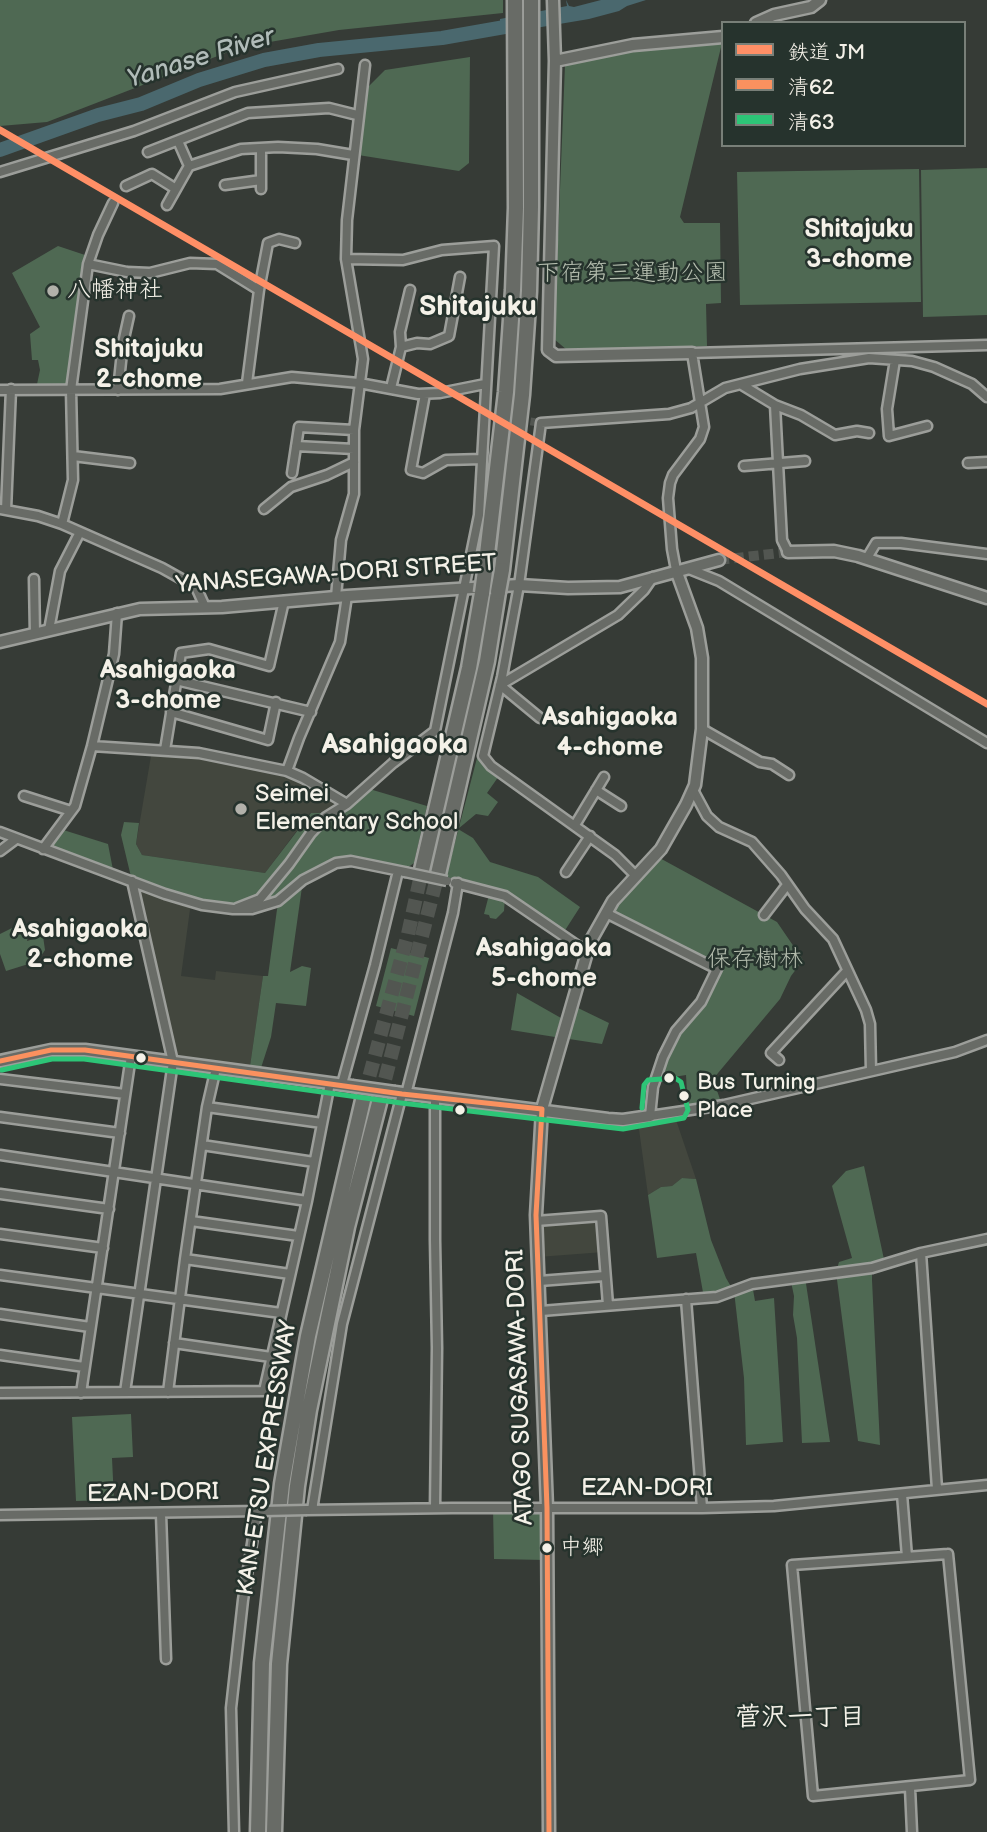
<!DOCTYPE html>
<html>
<head>
<meta charset="utf-8">
<style>
	body { margin:0 }
	#map { position:relative; width:987px; height:1832px; overflow:hidden; background:#363b36; font-family:"Balsamiq Sans","Klee One",sans-serif }
	canvas { display:block }
	.legend { position:absolute; left:721px; top:21px; width:245px; height:126px; box-sizing:border-box; background:#26332d; border:2px solid #787f78; margin:0; padding:9px 12px; list-style:none; font-size:21px; color:#f4f1e8 }
	.legend li { display:flex; align-items:center; gap:14px; height:35px }
	.legend b { width:35px; border:2px solid #787f78 }
</style>
</head>
<body>
<div id="map">
<canvas width="987" height="1832"></canvas>
<ul class="legend">
<li><b style="height:9px;background:#ff8f66"></b>鉄道 JM</li>
<li><b style="height:9px;background:#fa915f"></b>清62</li>
<li><b style="height:9px;background:#2dc577"></b>清63</li>
</ul>
</div>
<script>
const ctx = document.querySelector('canvas').getContext('2d');
ctx.lineJoin = 'round';
function paint(path, color) {
  ctx.fillStyle = color;
  ctx.fill(path, 'evenodd');
}
function poly(rows) {
  const path = new Path2D();
  for (const r of rows) {
    path.moveTo(r[0], r[1]);
    for (let i = 2; i < r.length; i += 2) path.lineTo(r[i], r[i + 1]);
  }
  return path;
}
function stroke(path, color, width, dash) {
  ctx.strokeStyle = color;
  ctx.lineWidth = width;
  ctx.lineCap = dash ? 'butt' : 'round';
  ctx.setLineDash(dash || []);
  ctx.stroke(path);
}
function label(font, color, halo, rows, align = 'center') {
  ctx.font = font + ' "Balsamiq Sans","Klee One",sans-serif';
  ctx.lineWidth = 5;
  ctx.setLineDash([]);
  ctx.textBaseline = 'middle';
  ctx.strokeStyle = halo;
  ctx.fillStyle = color;
  for (const [text, x, y, turn = 0] of rows) {
    ctx.save();
    ctx.translate(x, y);
    ctx.rotate((+turn || 0) * Math.PI / 180);
    ctx.textAlign = isNaN(turn) ? turn : align;
    if (halo) ctx.strokeText(text, 0, 0);
    ctx.fillText(text, 0, 0);
    ctx.restore();
  }
}
const built = poly([
	[152,750,199,753,287,771,347,804,326,817,310,813,265,873,142,855,136,844],
	[132,881,191,902,181,976,215,980,216,971,263,976,249,1073,170,1060],
	[675,1117,696,1179,682,1178,672,1186,661,1187,648,1195,638,1122],
	[601,1216,604,1252,538,1257,536,1221]
]);
const green = poly([
	[0,0,503,0,503,13,339,30,241,47,47,122,0,126],
	[722,43,680,217,684,223,720,223,721,303,706,304,707,346,567,350,554,339,565,65,634,51],
	[470,57,469,163,459,171,358,155,364,91,385,70],
	[987,168,987,315,923,317,921,170],
	[919,169,921,302,740,305,737,172],
	[58,246,91,257,71,390,36,389,40,370,38,360,32,360,30,334,40,327,12,273],
	[477,758,501,773,487,793,498,802,488,816,476,814,458,829,473,838,490,862,538,877,580,907,562,935,505,897,504,911,496,919,490,918,489,915,484,914,490,891,447,881,446,877],
	[366,788,427,806,414,863,407,868,405,872,351,861,303,880,290,972,302,966,311,968,306,1006,276,1003,271,1037,259,1074,249,1073,263,976,268,976,278,902,268,906,202,905,132,881,121,835,124,822,139,823,136,844,142,855,265,873,311,813,323,813,325,817],
	[57,828,108,844,114,875,43,849],
	[656,856,777,922,803,960,791,976,780,999,713,1079,722,1105,688,1110,686,1075,655,1080,663,1056,701,1002,717,969,606,913],
	[24,922,29,933,27,941,43,936,45,950,38,961,6,971,0,954,0,934],
	[391,948,429,958,414,1016,376,1006],
	[517,993,561,1018,555,1037,511,1030],
	[578,1008,609,1023,602,1044,569,1039],
	[864,1166,885,1264,872,1268,872,1280,880,1445,858,1441,836,1272,839,1262,852,1258,832,1186,846,1171],
	[682,1178,696,1179,711,1240,726,1278,733,1290,752,1284,755,1301,774,1298,783,1442,746,1445,744,1378,734,1291,704,1298,696,1253,657,1258,648,1195,661,1187,672,1186],
	[790,1277,805,1277,830,1442,802,1443,797,1338,793,1315,794,1296],
	[131,1414,133,1457,112,1458,114,1500,76,1501,72,1417],
	[493,1508,547,1508,546,1560,494,1559]
]);
const water = poly([
	[566,0,569,6,574,7,601,0,646,0,627,6,619,11,589,19,500,34,500,19,567,6]
]);
const river = poly([
	[0,150,98,115,141,104,199,80,264,60,319,50,442,38,516,25]
]);
const minorTunnel = poly([
	[483,414,541,423]
]);
const tertiaryTunnel = poly([
	[719,560,788,552]
]);
const motorwayTunnel = poly([
	[364,1096,408,934,422,870],
	[380,1099,438,874]
]);
const minor = poly([
	[178,141,189,166],
	[261,148,261,189],
	[148,152,248,113,329,108,357,115],
	[0,172,134,131,235,92,338,69],
	[225,185,261,180],
	[126,186,152,174,176,189],
	[113,203,98,235,88,264,127,272,150,273,190,263,217,264,259,290],
	[167,205,189,166,241,149,278,147,317,149,353,155],
	[401,347,417,343,430,344,449,336,460,277],
	[895,360,887,409,889,436,927,426],
	[247,383,259,290,268,243,279,239,295,243],
	[742,385,775,405,782,540,788,552],
	[391,388,401,347,400,332,410,290],
	[0,390,220,389,292,377,359,383,418,394,440,393,485,384],
	[118,390,123,343,129,316],
	[425,394,411,470,423,473,446,460,482,459],
	[775,405,801,415,835,435,857,431,869,433],
	[296,446,354,449],
	[73,456,130,463],
	[968,463,987,462],
	[744,466,805,461],
	[292,473,299,427,354,430],
	[0,509,38,516,62,524,162,568,196,587,205,607],
	[264,509,291,487,327,475,354,462],
	[6,510,11,389],
	[62,524,73,480,71,390,88,264],
	[867,558,876,543,901,543,987,554],
	[689,569,719,581,987,743],
	[676,570,672,549,668,498,670,483,673,475,700,439,704,427,692,353,987,345],
	[34,579,35,634],
	[336,597,341,540,354,494,354,430,363,359,346,259,347,220,365,65],
	[49,630,60,571,80,532],
	[176,680,311,712],
	[171,712,268,740,276,702],
	[540,718,500,685,618,615,644,590,653,577],
	[702,729,760,762,772,764,789,775],
	[92,746,199,753,287,771,303,778,347,804,393,763,435,731,479,515,494,246,442,250,403,260,346,259],
	[165,750,181,653,209,649,269,666,284,601],
	[287,771,299,738,340,642,347,596],
	[596,790,621,806],
	[693,790,707,816,719,827,752,842,781,875,805,909,833,939,866,1010,870,1024,871,1071],
	[24,796,71,811],
	[575,825,604,777],
	[0,832,165,894,202,905,233,909,252,909,278,901,303,880,336,863,351,861,405,872],
	[43,849,75,806,92,746,114,654,117,613],
	[0,851,16,839],
	[566,872,590,836],
	[636,876,615,855,491,766,483,756,502,677,519,585,541,423,669,414,691,408,725,388,800,369,869,358,912,361,934,367,972,384,987,397],
	[455,883,505,896,587,952],
	[237,908,260,899,289,864,311,833,326,817,347,804],
	[606,913,717,969,701,1002,676,1031,663,1057,653,1087,650,1116,724,1105,955,1052,987,1040],
	[764,915,787,885],
	[779,1060,771,1053,847,971],
	[0,1079,125,1094],
	[342,1084,375,965,398,871],
	[406,1094,453,913,458,883],
	[435,1097,435,1240,437,1348,435,1508],
	[207,1107,322,1123],
	[0,1117,120,1133],
	[202,1145,314,1162],
	[0,1155,307,1201],
	[0,1194,109,1209],
	[191,1221,298,1236],
	[536,1221,601,1216,608,1305],
	[0,1234,103,1248],
	[921,1253,937,1489],
	[185,1259,290,1274],
	[0,1275,281,1313],
	[539,1281,605,1276],
	[686,1299,702,1508],
	[541,1311,717,1297,752,1284,872,1268,921,1253,987,1239],
	[0,1314,90,1327],
	[174,1343,271,1357],
	[0,1355,84,1367],
	[125,1392,173,1062,132,881],
	[168,1392,185,1259,207,1107,216,1068],
	[0,1393,264,1391,307,1201,330,1083],
	[81,1393,131,1056],
	[902,1494,907,1557],
	[307,1510,452,1508,702,1508,774,1506,987,1485],
	[312,1510,342,1324,402,1094],
	[161,1514,166,1659],
	[0,1515,259,1511],
	[948,1554,970,1780,813,1796,792,1565,948,1554],
	[910,1788,912,1832],
	[234,1832,231,1708,243,1600,257,1512]
]);
const tertiary = poly([
	[553,0,555,61,548,350,556,356,692,353],
	[756,23,774,15,811,7,820,0],
	[555,61,633,45,723,37],
	[788,552,834,551,858,556,987,598],
	[0,642,140,609,222,607,347,596,519,585,568,588,620,587,719,560],
	[0,1061,51,1050,85,1050,352,1086],
	[395,1092,608,1119,623,1120,650,1116],
	[549,1832,547,1508,536,1215,542,1109,590,942,613,901,661,849,686,805,695,785,702,729,702,658,697,628,676,570]
]);
const motorway = poly([
	[502,570,522,395,529,291,531,207,531,0],
	[485,571,506,392,513,290,516,208,515,0],
	[422,870,469,668,482,593],
	[438,874,487,661,498,592],
	[258,1832,262,1663,282,1484,308,1336,364,1096],
	[274,1832,279,1664,297,1486,309,1410,347,1227,380,1099]
]);
const minorBridge = poly([
	[405,872,447,881],
	[264,1511,307,1510]
]);
const tertiaryBridge = poly([
	[352,1086,395,1092]
]);
const motorwayBridge = poly([
	[498,592,502,570],
	[482,593,485,571]
]);
const bus1 = poly([
	[0,1061,51,1050,85,1050,402,1094,542,1109],
	[542,1109,536,1215,547,1508,549,1832]
]);
const bus2 = poly([
	[2,1070,52,1059,84,1059,401,1103,623,1129,684,1118,688,1110,681,1082,675,1078,648,1080,644,1085,642,1108]
]);
const rail1 = poly([
	[0,130,987,704]
]);
const markers = [
	[53,291,7,"#b2b1aa"],
	[241,809,7,"#b2b1aa"],
	[141,1058,6,"#f4f1e8"],
	[669,1078,6,"#f4f1e8"],
	[684,1096,6,"#f4f1e8"],
	[460,1110,6,"#f4f1e8"],
	[547,1548,6,"#f4f1e8"]
];
const busNames = [
	["Bus Turning",697,1083],
	["Place",697,1111],
	["中郷",560,1548]
];
const parkNames = [
	["下宿第三運動公園",632,274],
	["保存樹林",755,960]
];
const poiNames = [
	["八幡神社",67,291],
	["Seimei",255,795],
	["Elementary School",255,823]
];
const streetNames = [
	["YANASEGAWA-DORI STREET",336,575,-4],
	["ATAGO SUGASAWA-DORI",521,1387,-92],
	["KAN-ETSU EXPRESSWAY",268,1458,-81],
	["EZAN-DORI",647,1489],
	["EZAN-DORI",153,1494,-1]
];
const waterNames = [
	["Yanase River",201,59,-17]
];
const neighbourhoodNames = [
	["Shitajuku",859,230],
	["3-chome",859,260],
	["Shitajuku",149,350],
	["2-chome",149,380],
	["Asahigaoka",168,671],
	["3-chome",168,701],
	["Asahigaoka",610,718],
	["4-chome",610,748],
	["Asahigaoka",80,930],
	["2-chome",80,960],
	["Asahigaoka",544,949],
	["5-chome",544,979],
	["菅沢一丁目",800,1718]
];
const quarterNames = [
	["Shitajuku",478,308],
	["Asahigaoka",395,746]
];
paint(built, '#43473e');
paint(green, '#4f6953');
paint(water, '#4a686e');
stroke(river, '#4a686e', 14);
stroke(minorTunnel, '#525651', 8, [8, 4]);
stroke(tertiaryTunnel, '#525651', 10, [10, 5]);
stroke(motorwayTunnel, '#525651', 14, [14, 7]);
stroke(minor, '#9c9e9a', 13);
stroke(tertiary, '#9c9e9a', 15);
stroke(motorway, '#9c9e9a', 19);
stroke(minor, '#686b66', 8);
stroke(tertiary, '#686b66', 10);
stroke(motorway, '#686b66', 14);
stroke(minorBridge, '#9c9e9a', 13, []);
stroke(tertiaryBridge, '#9c9e9a', 15, []);
stroke(motorwayBridge, '#9c9e9a', 19, []);
stroke(minorBridge, '#686b66', 8);
stroke(tertiaryBridge, '#686b66', 10);
stroke(motorwayBridge, '#686b66', 14);
stroke(bus1, '#fa915f', 5);
stroke(bus2, '#2dc577', 5);
stroke(rail1, '#ff8f66', 7);
for (const [x, y, r, color] of markers) {
  const dot = new Path2D();
  dot.arc(x, y, r, 0, 2 * Math.PI);
  ctx.fillStyle = color;
  ctx.fill(dot);
  stroke(dot, '#26332d', 2.5);
}
label('22px', '#f4f1e8', '#26332d', busNames, 'left');
label('24px', '#b4bdae', '#26332d', parkNames);
label('24px', '#f4f1e8', '#26332d', poiNames, 'left');
label('24px', '#f4f1e8', '#26332d', streetNames);
label('italic 26px', '#b1bcb9', '#26332d', waterNames);
label('bold 26px', '#f4f1e8', '#26332d', neighbourhoodNames);
label('bold 28px', '#f4f1e8', '#26332d', quarterNames);
</script>
</body>
</html>
